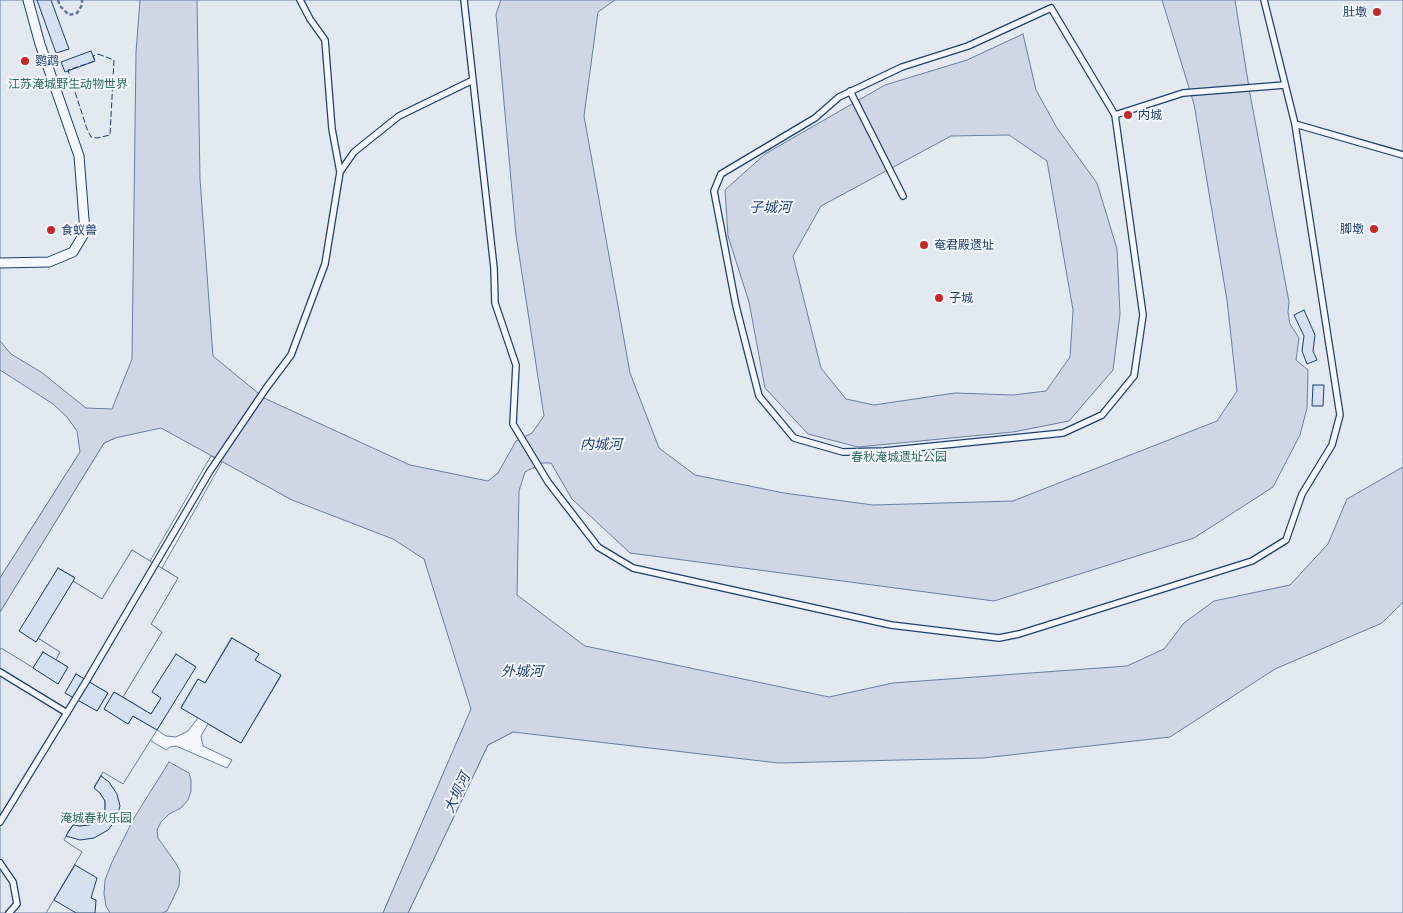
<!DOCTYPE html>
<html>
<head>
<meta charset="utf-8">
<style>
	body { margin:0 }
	canvas { display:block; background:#f4f7fb }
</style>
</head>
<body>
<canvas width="1403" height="913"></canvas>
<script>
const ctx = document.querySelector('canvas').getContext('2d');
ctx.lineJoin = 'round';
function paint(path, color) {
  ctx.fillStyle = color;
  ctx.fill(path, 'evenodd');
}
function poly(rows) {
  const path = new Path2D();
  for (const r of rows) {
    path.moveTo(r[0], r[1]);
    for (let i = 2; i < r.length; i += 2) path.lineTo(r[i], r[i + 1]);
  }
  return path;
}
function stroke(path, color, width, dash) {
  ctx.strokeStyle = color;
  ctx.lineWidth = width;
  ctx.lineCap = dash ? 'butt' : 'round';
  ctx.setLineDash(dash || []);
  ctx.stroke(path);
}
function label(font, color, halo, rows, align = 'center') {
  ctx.font = font + ' Ubuntu,"Noto Sans SC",sans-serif';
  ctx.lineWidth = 4;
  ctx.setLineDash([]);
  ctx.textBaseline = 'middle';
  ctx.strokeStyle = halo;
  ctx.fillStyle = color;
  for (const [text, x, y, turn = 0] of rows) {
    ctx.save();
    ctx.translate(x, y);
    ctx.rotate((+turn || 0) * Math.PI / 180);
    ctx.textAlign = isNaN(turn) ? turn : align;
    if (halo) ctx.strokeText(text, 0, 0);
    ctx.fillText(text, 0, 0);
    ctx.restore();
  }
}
const green = poly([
	[0,0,1403,0,1403,913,408,913,488,745,513,732,471,710,383,913,0,913,0,612,104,443,115,438,80,452,0,578,0,0],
	[211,456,222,462,162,568,178,578,151,624,162,632,123,697,151,714,161,698,153,692,176,655,195,666,157,730,166,736,176,737,188,731,198,718,181,707,198,679,205,683,231,638,259,654,255,660,281,676,241,743,208,724,201,736,203,746,232,760,227,768,176,746,170,747,166,750,33,668,43,652,56,660,60,652,38,638,36,641,20,631,58,568,74,577,73,581,102,599,132,550,150,561,211,456]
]);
const parking = poly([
	[132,550,178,578,151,624,162,632,123,697,114,692,104,709,128,724,133,716,157,730,123,784,103,772,94,787,100,793,105,801,105,812,99,820,88,825,80,826,73,825,69,830,64,840,82,852,46,913,0,913,0,650,1,648,58,683,68,667,56,660,60,652,38,638,73,581,102,599,132,550],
	[76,674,108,693,97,711,66,693,76,674]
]);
const water = poly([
	[140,0,197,0,200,179,213,356,264,398,410,465,488,481,498,473,516,441,532,433,544,416,516,235,496,14,501,0,615,0,598,12,584,116,630,373,659,448,695,475,784,493,873,505,1013,501,1217,421,1237,391,1227,300,1194,104,1162,0,1235,0,1250,94,1289,302,1288,312,1290,324,1299,338,1296,360,1308,370,1307,408,1300,435,1273,487,1194,538,994,601,630,553,572,499,551,463,542,463,525,472,519,491,517,595,585,646,829,697,893,683,1127,666,1164,649,1184,623,1214,601,1290,585,1328,544,1347,499,1403,467,1403,602,1382,623,1275,669,1170,737,983,758,778,763,513,732,488,745,408,913,383,913,471,709,424,559,393,539,292,500,161,428,115,438,104,443,0,612,0,578,80,452,77,431,67,417,53,404,0,370,0,341,11,354,41,372,86,408,112,409,132,359,136,52,140,0],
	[1023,34,1036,90,1057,128,1097,183,1117,249,1120,314,1113,370,1069,421,1013,432,858,447,808,434,765,388,749,302,728,236,725,190,765,154,885,85,967,60,1023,34],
	[1009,135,1047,161,1073,310,1070,357,1046,391,1013,395,955,393,874,405,846,399,821,368,793,256,821,206,951,136,1009,135],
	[169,762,189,773,191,780,191,791,188,800,181,808,169,814,161,822,157,830,158,838,175,862,180,871,179,886,167,911,162,913,110,913,106,906,104,894,105,880,112,862,134,818,169,762]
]);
const building = poly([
	[37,0,51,0,69,49,56,53,37,0],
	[91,51,95,61,65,72,61,62,91,51],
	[1304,310,1315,335,1313,351,1317,360,1307,364,1302,351,1304,336,1294,315,1304,310],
	[1313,385,1324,385,1323,406,1312,406,1313,385],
	[58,568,75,578,36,642,19,631,58,568],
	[232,638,259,654,255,660,281,675,241,743,181,708,198,679,205,683,232,638],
	[43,652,68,667,58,684,33,668,43,652],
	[176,654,196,667,157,730,133,716,128,724,104,709,114,692,151,714,161,698,152,692,176,654],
	[76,674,108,693,97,711,65,693,76,674],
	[101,776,109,782,117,794,120,806,116,820,108,830,94,838,80,840,66,836,73,825,80,826,89,825,99,820,105,812,105,801,100,793,94,788,101,776],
	[75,865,97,878,91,898,96,900,95,913,76,913,54,900,75,865]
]);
const path = poly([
	[58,0,60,6,69,15,77,13,82,5,82,0]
]);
const service = poly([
	[300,0,310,19,325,40,332,129,340,172],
	[464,0,494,268,495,303,516,365,513,424,548,482,598,547,633,568,891,625,999,638,1019,634,1252,561,1286,540,1302,494,1332,445,1340,415,1295,124,1264,0],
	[1051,8,1115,115,1143,315,1134,376,1102,415,1063,433,884,451,843,452,794,438,759,396,736,306,714,191,721,174,815,118,839,97,902,67,968,46,1051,8],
	[850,91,903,196],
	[1115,115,1183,93,1285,85],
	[1295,124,1403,155],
	[0,672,67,713],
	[0,822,87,680,210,471,267,387,291,355,325,264,340,172,354,152,399,116,473,80],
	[0,863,13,882,17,904,9,913]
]);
const pedestrian = poly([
	[0,263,49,262,73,252,85,232,79,156,40,44,28,0]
]);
const fence = poly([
	[98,54,114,60,110,135,97,138,91,137,87,129,68,70,95,61,93,56,98,54]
]);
const markers = [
	[1377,12,5,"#c62828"],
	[25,61,5,"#c62828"],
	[1128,115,5,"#c62828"],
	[1374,229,5,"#c62828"],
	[51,230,5,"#c62828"],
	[924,245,5,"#c62828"],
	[939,298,5,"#c62828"]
];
const poiNames = [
	["肚墩",1367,12,"right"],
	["鹦鹉",35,61],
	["内城",1138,115],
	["脚墩",1364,229,"right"],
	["食蚁兽",61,230],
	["奄君殿遗址",934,245],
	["子城",949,298]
];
const parkNames = [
	["江苏淹城野生动物世界",68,84],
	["春秋淹城遗址公园",899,457],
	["淹城春秋乐园",96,818]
];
const waterNames = [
	["子城河",770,207],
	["内城河",601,444],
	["外城河",522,671],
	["大坝河",457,793,-65]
];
paint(green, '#e3e9f0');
stroke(green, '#687fa3', 1);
paint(parking, '#e3e8f0');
stroke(parking, '#687fa3', 1);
paint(water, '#cfd7e4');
stroke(water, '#687fa3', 1);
paint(building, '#d5e0f0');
stroke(building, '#1d3f73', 1);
stroke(service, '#1d3f73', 8);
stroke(pedestrian, '#1d3f73', 11);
stroke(path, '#5e769c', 2.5, [4, 2.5]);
stroke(service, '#f4f7fb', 5.5);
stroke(pedestrian, '#f4f7fb', 9);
stroke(fence, '#1d3f73', 1, [6, 2.5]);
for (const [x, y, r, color] of markers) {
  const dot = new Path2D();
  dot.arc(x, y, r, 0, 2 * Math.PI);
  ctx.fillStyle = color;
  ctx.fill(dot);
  stroke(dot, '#f4f7fb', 2);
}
label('12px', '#1d3f73', '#f4f7fb', poiNames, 'left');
label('12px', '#2c6c60', '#f4f7fb', parkNames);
label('italic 14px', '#1d3f73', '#f4f7fb', waterNames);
</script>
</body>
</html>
